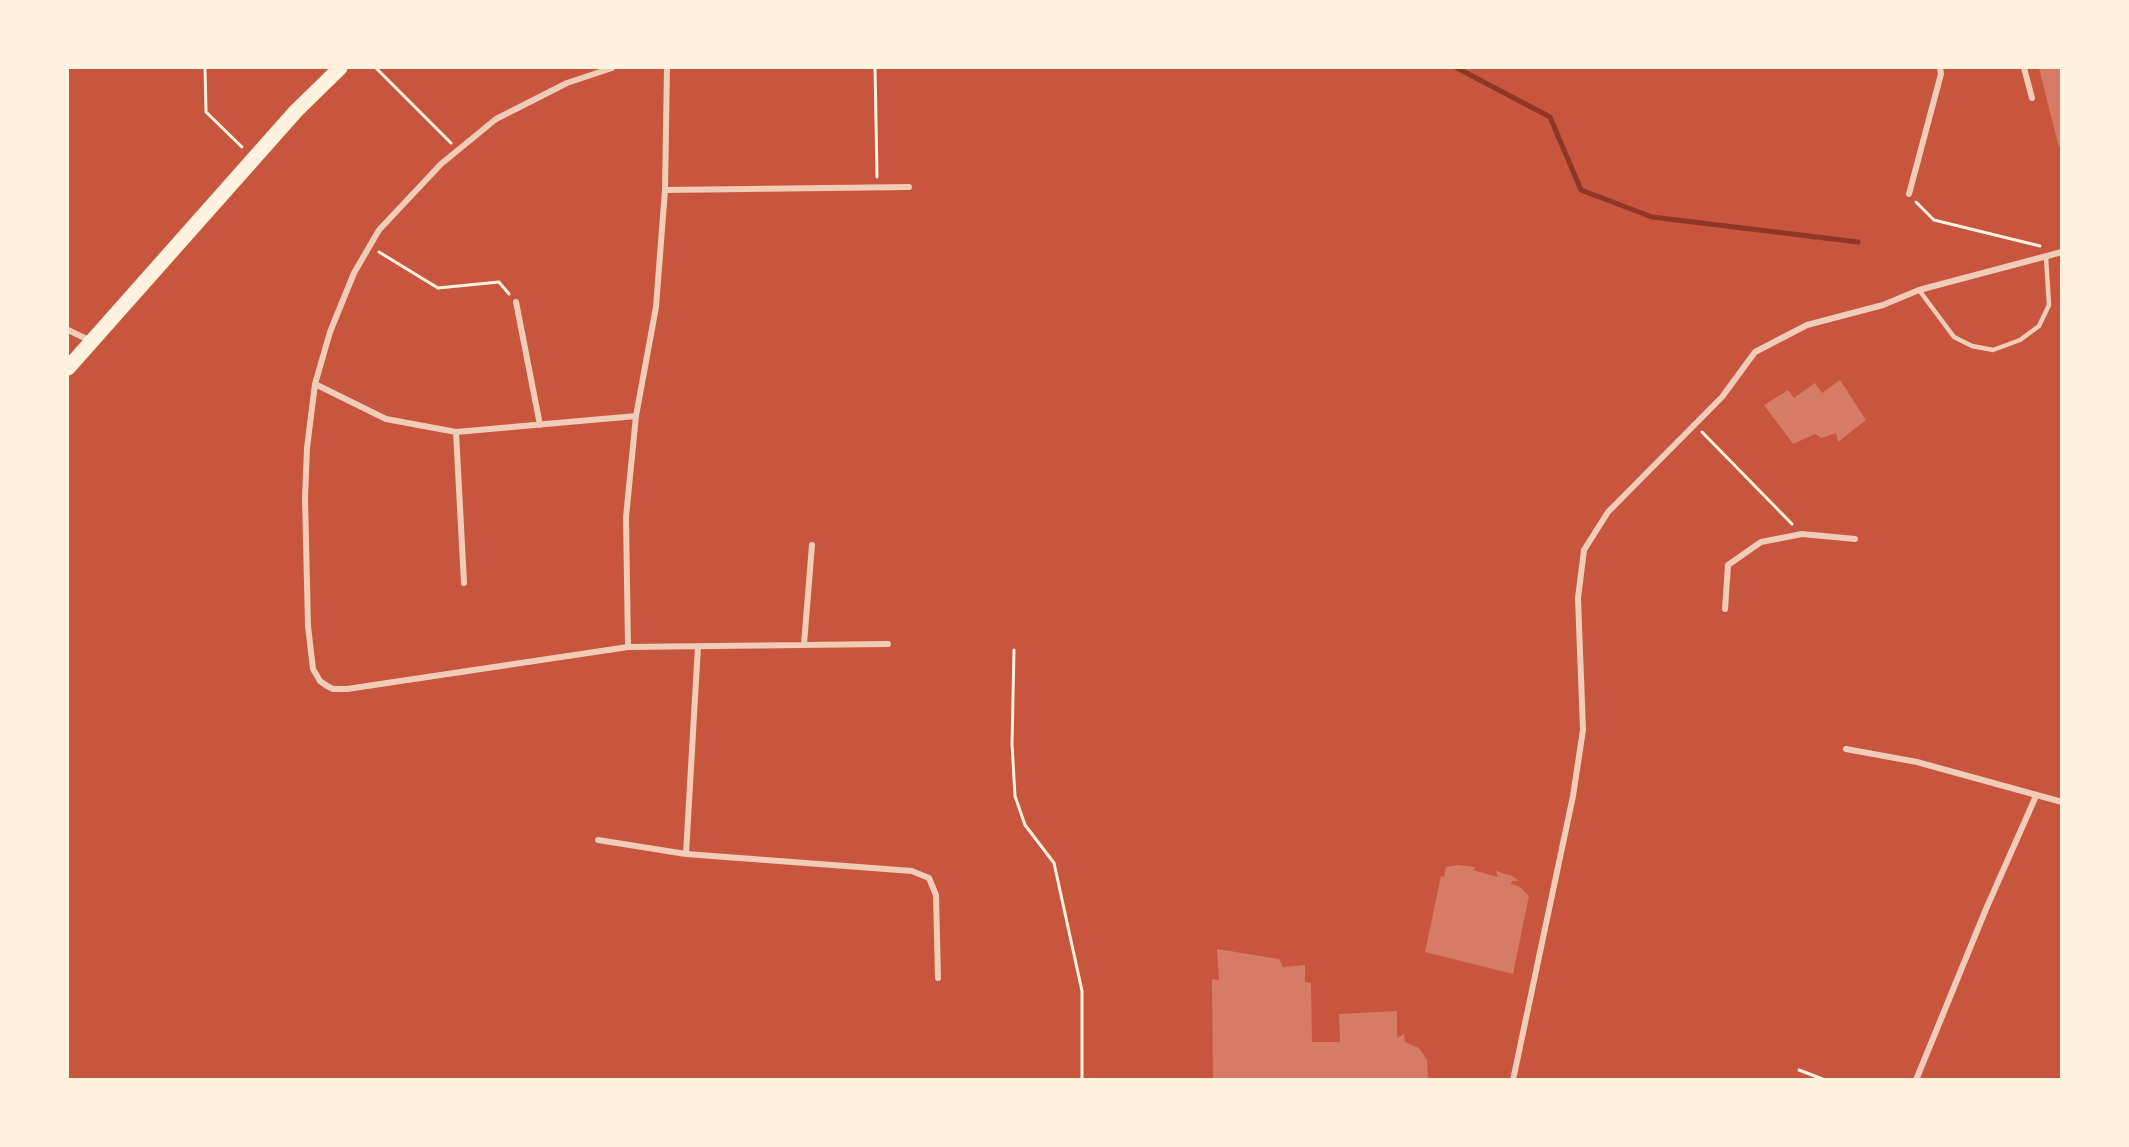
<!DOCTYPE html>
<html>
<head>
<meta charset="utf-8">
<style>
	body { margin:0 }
	#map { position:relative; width:2129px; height:1147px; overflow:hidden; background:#c8553d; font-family:Helvetica,sans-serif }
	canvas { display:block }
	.frame { position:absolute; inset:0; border:69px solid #fff3e0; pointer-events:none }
</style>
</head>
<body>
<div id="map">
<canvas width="2129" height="1147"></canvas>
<div class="frame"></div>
</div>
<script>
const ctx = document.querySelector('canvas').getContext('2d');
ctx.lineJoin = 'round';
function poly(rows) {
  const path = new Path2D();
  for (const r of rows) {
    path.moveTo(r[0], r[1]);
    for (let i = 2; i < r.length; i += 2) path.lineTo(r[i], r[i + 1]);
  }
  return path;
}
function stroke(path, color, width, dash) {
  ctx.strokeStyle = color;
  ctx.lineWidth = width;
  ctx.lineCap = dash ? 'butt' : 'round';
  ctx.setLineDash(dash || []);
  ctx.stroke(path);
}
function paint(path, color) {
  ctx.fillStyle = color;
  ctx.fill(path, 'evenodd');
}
const stream = poly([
	[1457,68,1550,117,1581,190,1652,217,1858,242]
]);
const building = poly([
	[2039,68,2062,68,2062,146,2059,147],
	[1840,380,1866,420,1838,442,1836,433,1821,438,1815,434,1793,444,1764,405,1788,390,1794,398,1815,383,1822,393],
	[1458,865,1476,867,1473,870,1498,877,1496,871,1512,876,1519,881,1512,881,1511,884,1520,887,1529,896,1513,974,1425,952,1441,876,1444,877,1446,867],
	[1217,949,1279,959,1283,967,1305,965,1305,982,1311,983,1312,1042,1340,1042,1339,1014,1397,1011,1397,1038,1404,1034,1405,1042,1419,1048,1427,1060,1428,1080,1213,1080,1212,979,1219,980]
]);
const path = poly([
	[205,68,206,112,242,147],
	[376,68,451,143],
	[875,68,877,177],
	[1916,202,1934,220,2040,246],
	[379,252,438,288,499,282,509,294],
	[1702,432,1792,524],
	[1014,650,1012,744,1015,796,1025,825,1054,863,1082,991,1082,1080],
	[1799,1070,1825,1080]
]);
const service = poly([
	[1919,290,1954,337,1972,346,1993,350,2020,340,2039,326,2049,305,2046,257]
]);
const minor = poly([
	[612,68,567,83,496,119,441,164,379,230,354,273,330,332,315,384,307,448,305,498,308,626,313,669,320,681,327,686,333,689,347,689,628,647,888,644],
	[2024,68,2032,98],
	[665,190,909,187],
	[1909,194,1941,74,1940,68],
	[516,302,540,425],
	[68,330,91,341],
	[315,384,386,419,456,432,636,416],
	[456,432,464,583],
	[1725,609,1728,565,1761,542,1802,534,1855,539],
	[804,644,812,545],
	[628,647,626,517,636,416,656,307,665,190,667,68],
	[1846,749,1917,762,2062,802],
	[598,840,686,854,912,871,929,878,936,895,938,978],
	[686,854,698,646],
	[1513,1080,1573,796,1583,730,1578,598,1584,550,1608,512,1722,397,1755,352,1807,325,1883,305,1919,290,2062,252],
	[1916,1080,1986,909,2036,796]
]);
const primary = poly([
	[68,368,296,111,340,68]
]);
stroke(stream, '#8f3625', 5);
paint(building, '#d67c66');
stroke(path, '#fff3e0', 3);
stroke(service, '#f1ccb7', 4.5);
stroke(minor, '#f1ccb7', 6);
stroke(primary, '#fff3e0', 15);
</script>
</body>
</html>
